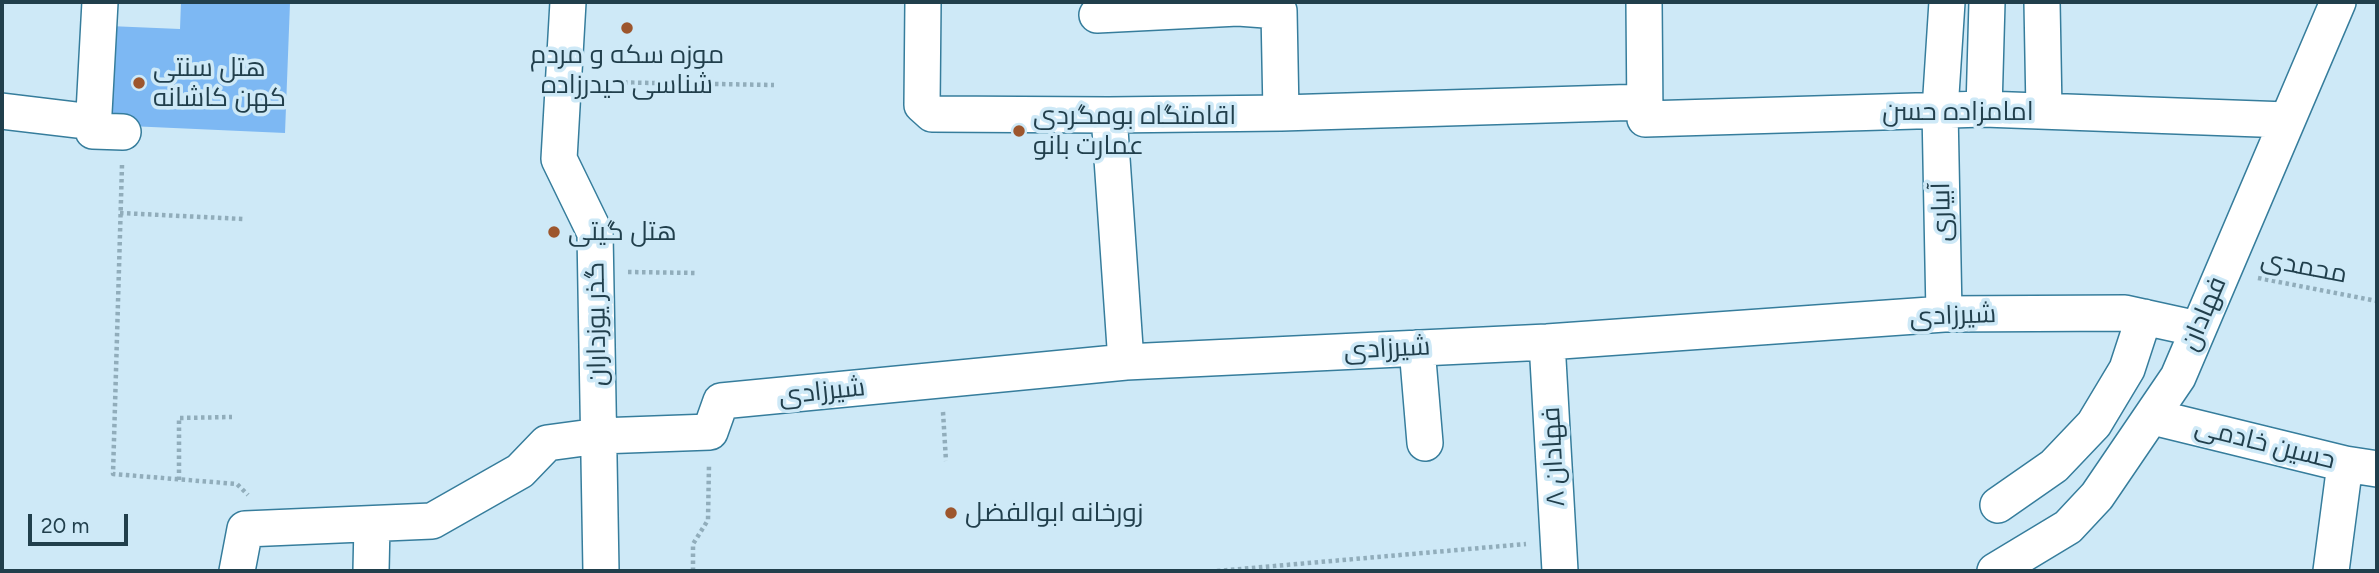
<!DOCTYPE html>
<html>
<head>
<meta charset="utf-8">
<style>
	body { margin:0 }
	#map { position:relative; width:2379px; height:573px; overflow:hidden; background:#cee9f7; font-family:Figtree,sans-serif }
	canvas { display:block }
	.frame { position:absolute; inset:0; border:4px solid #213f4c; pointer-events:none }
	.scale { position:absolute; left:28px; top:514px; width:100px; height:32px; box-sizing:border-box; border:4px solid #213f4c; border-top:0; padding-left:9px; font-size:21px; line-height:24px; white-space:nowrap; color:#213f4c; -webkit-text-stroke:5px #cee9f7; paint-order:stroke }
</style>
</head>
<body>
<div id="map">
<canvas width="2379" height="573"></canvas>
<div class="frame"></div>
<div class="scale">20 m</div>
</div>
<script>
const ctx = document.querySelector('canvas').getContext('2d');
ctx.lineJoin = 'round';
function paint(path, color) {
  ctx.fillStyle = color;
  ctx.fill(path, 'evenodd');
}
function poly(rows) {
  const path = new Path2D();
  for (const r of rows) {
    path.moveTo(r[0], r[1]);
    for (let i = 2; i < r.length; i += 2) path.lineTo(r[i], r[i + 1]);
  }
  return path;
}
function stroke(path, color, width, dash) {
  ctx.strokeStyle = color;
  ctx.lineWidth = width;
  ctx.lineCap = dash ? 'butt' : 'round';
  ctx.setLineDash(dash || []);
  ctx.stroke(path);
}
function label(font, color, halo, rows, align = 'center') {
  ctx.font = font + ' Figtree,Cairo,sans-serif';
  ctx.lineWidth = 7;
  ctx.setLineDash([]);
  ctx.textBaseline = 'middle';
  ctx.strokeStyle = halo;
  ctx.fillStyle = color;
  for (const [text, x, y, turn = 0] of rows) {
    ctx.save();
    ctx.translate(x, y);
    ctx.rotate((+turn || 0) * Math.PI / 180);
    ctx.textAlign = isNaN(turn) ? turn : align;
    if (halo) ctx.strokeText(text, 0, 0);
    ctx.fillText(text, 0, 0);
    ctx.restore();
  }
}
const building = poly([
	[181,2,290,3,285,133,129,126,129,115,106,114,109,26,180,29]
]);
const path = poly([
	[596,82,774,85],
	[122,165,113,474,237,484,248,495],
	[120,213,243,219],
	[628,272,697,273],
	[2258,278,2377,301],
	[943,412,946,461],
	[179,480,179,418,232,417],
	[693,571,693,544,708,520,709,465],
	[1217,571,1526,544]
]);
const minor = poly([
	[100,2,93,131,123,132],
	[568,2,559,159,595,233,601,571],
	[923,2,922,105,932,114,1109,115],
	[1238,2,1238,8,1279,11,1281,113,1645,102],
	[1644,2,1645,119,1984,109,2287,120],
	[2042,2,2044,111],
	[1097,15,1238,8],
	[1984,109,1987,2],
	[2,111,93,122],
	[1944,314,1940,110,1947,2],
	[1547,342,1560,571],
	[1417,348,1425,443],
	[1126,362,1109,115,1281,113],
	[2153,417,2345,464,2377,469],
	[1998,505,2054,466,2094,424,2127,369,2144,317],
	[237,571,245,529,432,521,520,471,547,443,599,436,710,432,721,401,1126,362,1547,342,1944,314,2125,313,2198,329],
	[371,571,372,524],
	[1995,571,2068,527,2097,496,2178,377,2338,2],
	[2331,571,2345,464]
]);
const markers = [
	[627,28,7,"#9d562d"],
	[139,83,7,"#9d562d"],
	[1019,131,7,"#9d562d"],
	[554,232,7,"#9d562d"],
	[951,513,7,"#9d562d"]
];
const poiNames = [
	["موزه سکه و مردم",627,55,"center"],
	["شناسی حیدرزاده",627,85,"center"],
	["هتل سنتی",153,68],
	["کهن کاشانه",153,98],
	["اقامتگاه بومگردی",1033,116],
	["عمارت بانو",1033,146],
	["هتل گیتی",568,232],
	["زورخانه ابوالفضل",965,513]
];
const streetNames = [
	["امامزاده حسن",1958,112],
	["آبیاری",1942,212,-91],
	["محمدی",2304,267,11],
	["فهادان",2204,314,-67],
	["شیرزادی",1953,316,-2],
	["گذر يوزداران",597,324,-91],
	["شیرزادی",1387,349,-3],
	["شیرزادی",822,392,-6],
	["حسین خادمی",2265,444,14],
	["فهادان ۸",1554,457,-93]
];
paint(building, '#7db8f3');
stroke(minor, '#367d9c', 38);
stroke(path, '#91adbb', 4.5, [3.5, 3.5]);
stroke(minor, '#fff', 35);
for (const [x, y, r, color] of markers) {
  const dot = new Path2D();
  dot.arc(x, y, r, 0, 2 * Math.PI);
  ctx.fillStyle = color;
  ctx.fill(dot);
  stroke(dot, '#cee9f7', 2.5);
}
label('26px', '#213f4c', '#cee9f7', poiNames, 'left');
label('26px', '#213f4c', '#cee9f7', streetNames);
</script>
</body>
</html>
